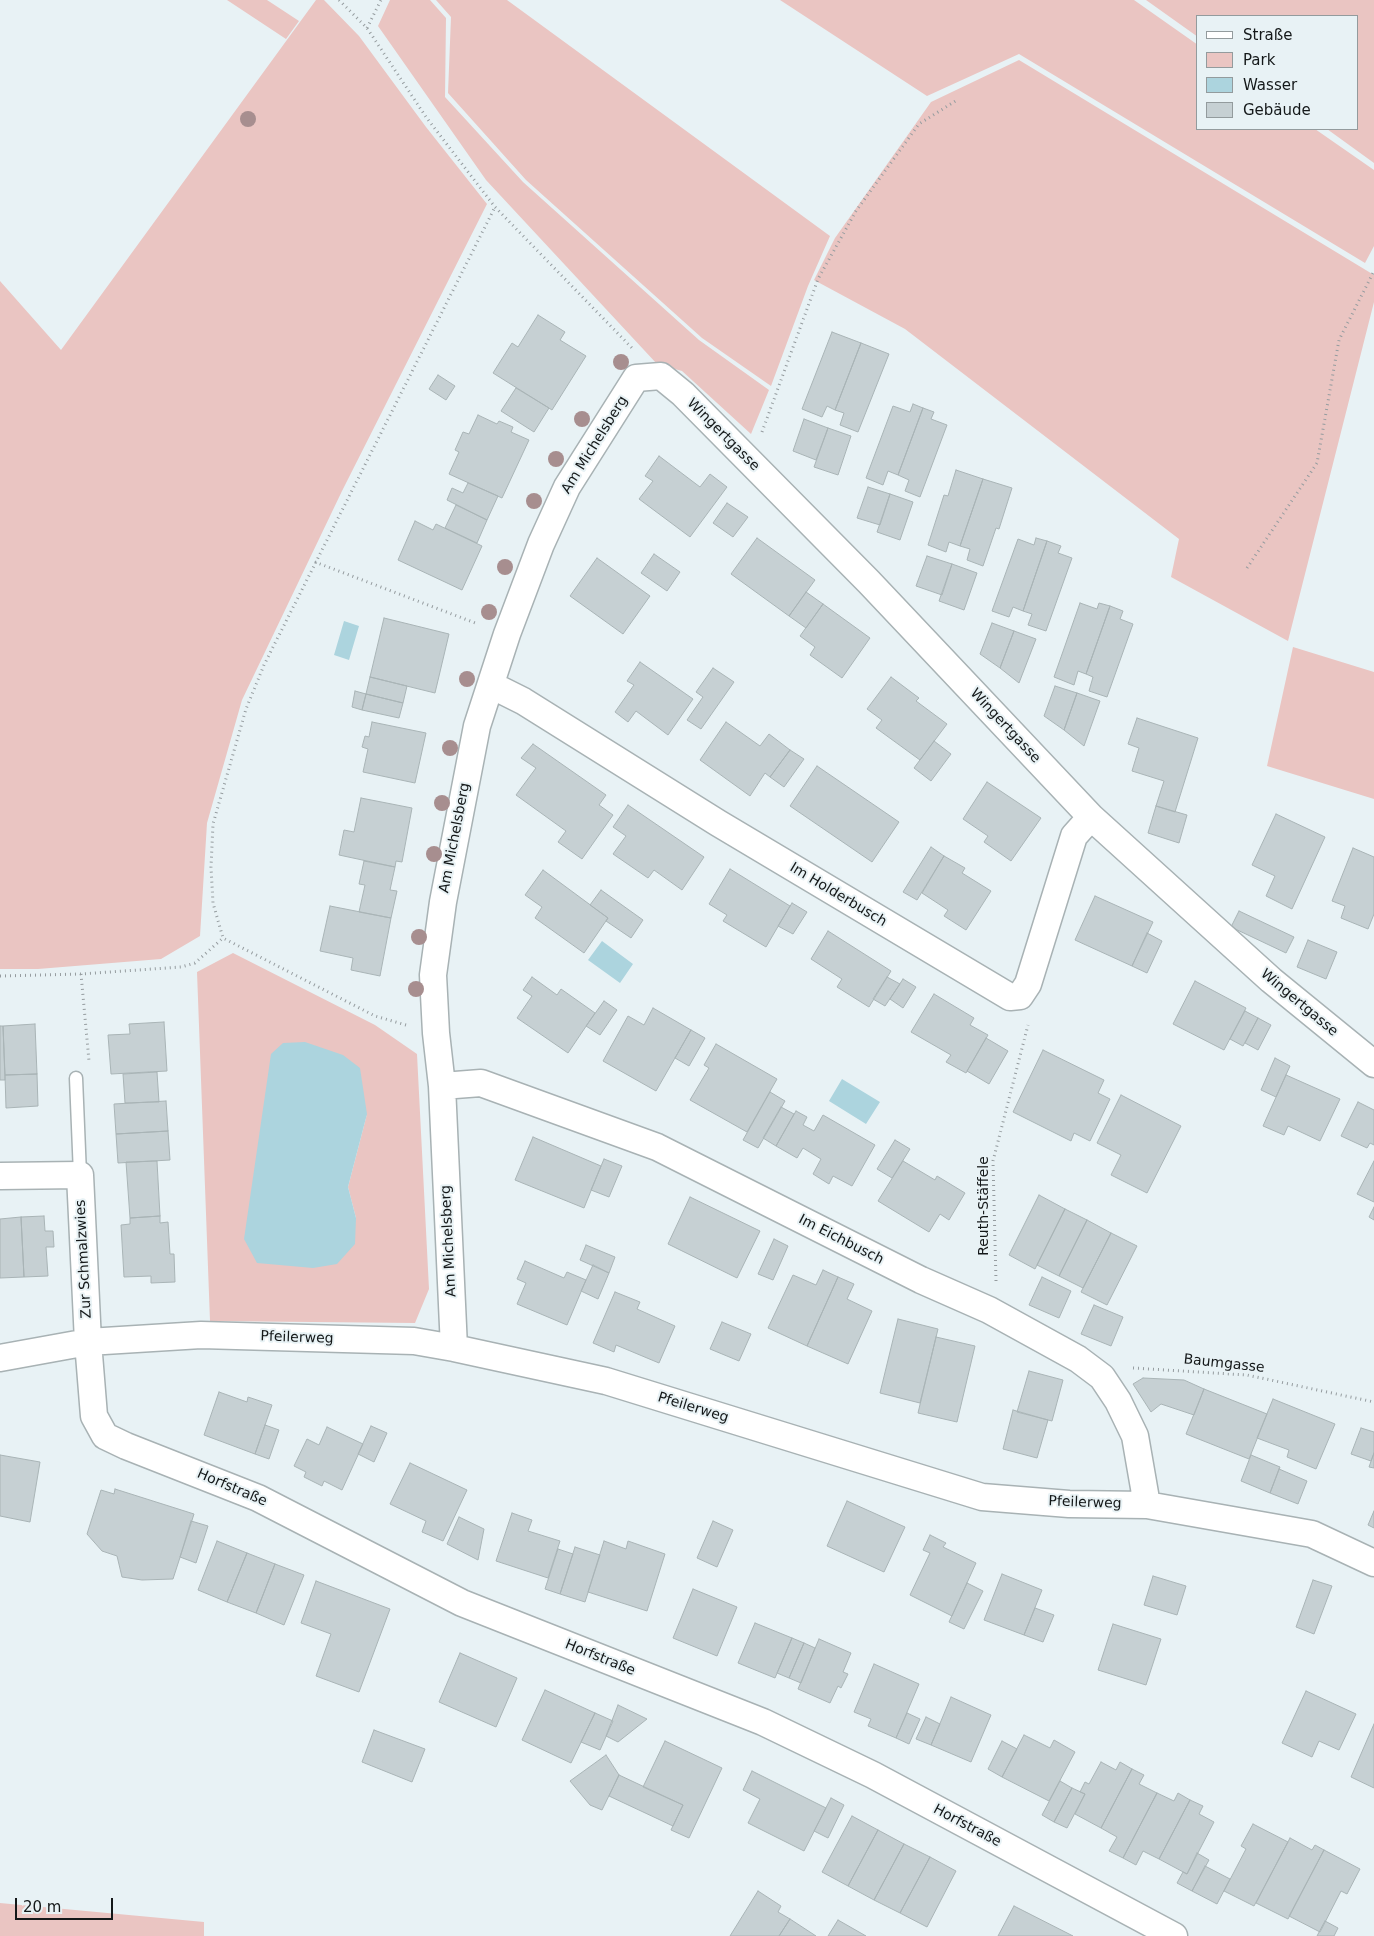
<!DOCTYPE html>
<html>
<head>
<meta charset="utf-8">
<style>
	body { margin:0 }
	#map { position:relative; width:1374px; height:1936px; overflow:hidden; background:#e8f2f5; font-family:"DejaVu Sans",sans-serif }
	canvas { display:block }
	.legend { position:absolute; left:1196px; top:15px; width:162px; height:115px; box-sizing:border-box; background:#e8f2f5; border:1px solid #939b9d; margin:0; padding:6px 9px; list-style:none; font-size:15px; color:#141819 }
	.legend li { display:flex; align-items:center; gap:10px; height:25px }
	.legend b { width:25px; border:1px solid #939b9d }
	.scale { position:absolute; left:15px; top:1898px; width:98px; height:22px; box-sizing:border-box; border:2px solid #141819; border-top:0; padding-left:6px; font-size:15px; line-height:18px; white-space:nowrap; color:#141819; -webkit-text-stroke:4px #e8f2f5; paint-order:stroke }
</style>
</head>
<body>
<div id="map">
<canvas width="1374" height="1936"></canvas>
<ul class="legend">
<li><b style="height:6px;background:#fff"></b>Straße</li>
<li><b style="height:14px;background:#eac5c2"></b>Park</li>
<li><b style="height:14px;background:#acd4de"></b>Wasser</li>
<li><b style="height:14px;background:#c6d0d3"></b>Gebäude</li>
</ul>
<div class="scale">20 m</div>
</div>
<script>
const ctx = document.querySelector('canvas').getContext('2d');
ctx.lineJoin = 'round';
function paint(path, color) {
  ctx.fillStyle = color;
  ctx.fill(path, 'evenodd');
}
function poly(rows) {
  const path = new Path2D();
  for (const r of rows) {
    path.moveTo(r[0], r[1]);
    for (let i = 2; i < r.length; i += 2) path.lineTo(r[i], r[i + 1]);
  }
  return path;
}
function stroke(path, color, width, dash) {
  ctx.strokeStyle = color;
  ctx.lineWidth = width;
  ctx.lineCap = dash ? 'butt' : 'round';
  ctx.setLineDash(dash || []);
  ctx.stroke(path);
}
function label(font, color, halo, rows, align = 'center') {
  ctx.font = font + ' "DejaVu Sans",sans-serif';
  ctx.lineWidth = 4;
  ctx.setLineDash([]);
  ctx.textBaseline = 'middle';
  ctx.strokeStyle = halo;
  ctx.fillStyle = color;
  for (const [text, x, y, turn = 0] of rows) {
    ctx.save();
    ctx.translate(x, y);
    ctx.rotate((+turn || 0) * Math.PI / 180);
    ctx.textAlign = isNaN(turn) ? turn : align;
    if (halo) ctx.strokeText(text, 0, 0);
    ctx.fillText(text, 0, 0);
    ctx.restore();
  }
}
const green = poly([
	[227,0,267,0,299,21,286,39],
	[316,0,324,0,359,36,426,127,487,204,342,491,242,700,207,823,200,936,161,959,38,969,0,969,0,281,61,350],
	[390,0,430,0,446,18,445,97,523,182,699,340,769,390,751,434,682,371,657,364,486,180,378,26],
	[436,0,507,0,830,236,808,286,771,386,702,338,526,180,448,93,451,17],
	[780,0,1134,0,1198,45,1198,129,1315,129,1374,170,1374,246,1365,263,1019,54,927,96],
	[1146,0,1374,0,1374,163,1327,129,1358,129,1358,16,1198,16,1198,37],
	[1019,60,1374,275,1374,302,1288,641,1171,577,1179,539,905,329,814,280,835,238,931,102],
	[1293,647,1374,672,1374,799,1267,766],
	[233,953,375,1025,417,1054,429,1289,415,1323,210,1321,197,972],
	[367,1114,348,1187,356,1218,313,1268],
	[0,1903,204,1922,204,1936,0,1936]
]);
const water = poly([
	[344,621,359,626,349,660,334,655],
	[602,941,633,964,620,983,588,960],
	[305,1042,343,1055,360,1068,367,1114,348,1187,356,1218,355,1244,337,1264,313,1268,257,1263,244,1239,271,1054,283,1043],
	[842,1079,880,1102,866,1124,829,1101]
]);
const building = poly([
	[538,315,565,332,560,340,586,356,552,410,493,373,512,343,518,347,538,315],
	[832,332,861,343,835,410,827,406,822,417,802,409,832,332],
	[861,343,889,354,858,432,840,425,844,413,835,410,861,343],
	[438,375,455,386,446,400,429,389,438,375],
	[516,388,549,408,534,432,501,411,516,388],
	[913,404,923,408,898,475,888,471,883,485,866,478,893,406,910,412,913,404],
	[923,408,934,412,931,419,947,425,920,497,905,491,909,480,898,475,923,408],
	[478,415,497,424,499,421,513,427,511,432,529,440,502,498,449,474,459,452,455,450,463,432,469,434,478,415],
	[804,419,828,428,816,460,793,451,804,419],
	[828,428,851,436,838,475,814,467,828,428],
	[659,456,700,487,710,474,727,487,690,537,639,499,653,481,645,476,659,456],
	[956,470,983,479,960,546,949,542,946,552,928,545,944,495,948,496,956,470],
	[983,479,1012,488,999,529,996,528,983,566,967,560,970,549,960,546,983,479],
	[468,483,498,496,487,520,447,500,452,488,463,493,468,483],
	[868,487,890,494,880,525,857,518,868,487],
	[890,494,913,502,900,540,877,532,890,494],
	[727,503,748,517,733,537,713,523,727,503],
	[456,505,487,520,477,543,445,528,456,505],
	[415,521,433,530,436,524,482,546,462,590,398,560,415,521],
	[757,538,815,580,789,616,731,574,757,538],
	[1036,538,1047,541,1023,611,1013,607,1009,617,992,611,1018,539,1034,545,1036,538],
	[1047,541,1061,546,1058,553,1072,558,1046,631,1028,625,1032,614,1023,611,1047,541],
	[654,554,680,572,667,591,641,573,654,554],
	[927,556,952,564,942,595,916,586,927,556],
	[597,558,650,596,623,634,570,596,597,558],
	[952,564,977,573,964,610,939,601,952,564],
	[806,592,823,604,806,628,789,616,806,592],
	[1080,603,1097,609,1099,603,1110,606,1086,674,1078,671,1074,685,1054,677,1080,603],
	[823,604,870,638,842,678,810,655,815,647,800,636,823,604],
	[1110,606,1123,611,1120,619,1133,624,1107,697,1089,691,1093,677,1086,674,1110,606],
	[384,618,449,634,435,693,370,677,384,618],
	[992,623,1014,631,1000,668,980,654,992,623],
	[1014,631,1036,639,1019,683,1000,668,1014,631],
	[640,662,693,699,668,735,636,711,628,722,615,712,634,685,627,681,640,662],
	[713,668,734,682,701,729,687,720,703,697,696,692,713,668],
	[370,677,407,686,403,703,366,694,370,677],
	[891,677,919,698,916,701,947,724,920,760,876,728,882,720,867,709,891,677],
	[1055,686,1077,693,1064,730,1044,716,1055,686],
	[355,691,366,694,362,710,352,707,355,691],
	[1077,693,1100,701,1084,746,1064,730,1077,693],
	[366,694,403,703,399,718,362,710,366,694],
	[1137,718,1198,738,1175,812,1156,806,1164,781,1132,771,1139,748,1128,744,1137,718],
	[372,722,426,733,415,783,363,772,368,749,362,747,365,736,369,737,372,722],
	[726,722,760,746,769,734,790,750,770,777,765,773,750,796,700,760,726,722],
	[934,741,951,754,931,781,914,768,934,741],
	[533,744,606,795,599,805,613,815,582,859,558,842,566,831,516,795,536,768,521,758,533,744],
	[790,750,804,759,784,787,770,777,790,750],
	[817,766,899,822,872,862,790,806,817,766],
	[987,782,1041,818,1011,861,984,842,988,836,963,819,987,782],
	[361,798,412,808,402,862,396,861,395,867,339,855,344,830,354,832,361,798],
	[628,805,704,857,682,890,654,870,648,878,613,854,626,836,613,827,628,805],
	[1156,806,1187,815,1179,843,1148,833,1156,806],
	[1276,814,1325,837,1292,909,1266,896,1275,876,1252,865,1276,814],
	[931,847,944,856,917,900,903,892,931,847],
	[1353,848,1374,857,1374,914,1368,929,1341,918,1345,906,1332,901,1353,848],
	[944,856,965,868,962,873,991,891,966,930,944,916,948,910,922,893,944,856],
	[364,861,395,867,390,890,397,891,391,918,359,912,365,885,359,884,364,861],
	[730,869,790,906,766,947,723,921,727,915,709,904,730,869],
	[543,870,608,918,584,953,535,918,542,907,525,895,543,870],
	[601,890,643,920,631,938,606,921,608,918,590,905,601,890],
	[1095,896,1153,922,1132,966,1075,940,1095,896],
	[792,903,807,912,793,934,778,926,792,903],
	[330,906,391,918,380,976,351,970,353,958,320,951,330,906],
	[1239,911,1294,937,1286,953,1231,927,1239,911],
	[828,931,891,971,869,1007,837,987,842,979,811,959,828,931],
	[1147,933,1162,941,1147,973,1132,966,1147,933],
	[1308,940,1337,952,1326,979,1297,967,1308,940],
	[532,977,557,995,561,989,595,1013,568,1053,517,1018,532,996,523,990,532,977],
	[887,977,900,984,885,1006,873,999,887,977],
	[903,979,916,987,903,1008,890,999,903,979],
	[1195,981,1246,1008,1224,1050,1173,1024,1195,981],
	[934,994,974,1018,970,1025,988,1035,966,1073,946,1062,951,1055,911,1032,934,994],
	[604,1001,617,1010,600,1035,586,1026,604,1001],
	[653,1008,691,1030,656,1091,603,1061,628,1016,644,1025,653,1008],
	[1245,1011,1258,1018,1243,1046,1230,1039,1245,1011],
	[1258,1018,1271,1025,1258,1050,1245,1043,1258,1018],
	[164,1022,167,1071,111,1074,108,1035,130,1034,129,1024,164,1022],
	[35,1024,37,1074,5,1075,3,1026,35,1024],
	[0,1026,3,1026,5,1080,0,1080,0,1026],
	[691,1030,705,1038,689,1066,675,1058,691,1030],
	[986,1038,1008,1051,989,1084,967,1071,986,1038],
	[716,1044,777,1079,747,1132,690,1100,709,1068,704,1065,716,1044],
	[1043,1050,1104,1080,1098,1093,1110,1099,1090,1141,1074,1133,1071,1141,1013,1112,1043,1050],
	[1275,1058,1290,1066,1276,1097,1261,1090,1275,1058],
	[157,1072,159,1102,125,1103,123,1074,157,1072],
	[37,1074,38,1106,6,1108,5,1075,37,1074],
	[1286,1075,1340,1099,1320,1141,1288,1126,1284,1135,1263,1126,1286,1075],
	[770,1092,785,1101,758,1148,743,1140,770,1092],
	[1121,1095,1181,1126,1147,1193,1111,1175,1121,1155,1097,1143,1121,1095],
	[166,1101,168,1131,116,1134,114,1104,166,1101],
	[1358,1102,1374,1110,1374,1145,1370,1143,1367,1148,1341,1136,1358,1102],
	[781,1107,794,1114,776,1146,763,1138,781,1107],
	[796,1111,807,1117,803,1125,814,1131,823,1115,875,1145,852,1186,833,1176,829,1184,813,1174,821,1159,803,1148,797,1158,776,1146,796,1111],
	[168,1131,170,1160,118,1163,116,1134,168,1131],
	[533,1137,601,1166,584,1208,515,1180,533,1137],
	[895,1140,910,1149,892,1178,877,1169,895,1140],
	[604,1159,622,1166,609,1197,591,1190,604,1159],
	[157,1161,160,1216,130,1218,126,1162,157,1161],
	[903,1161,935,1180,937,1176,965,1193,949,1220,940,1214,929,1232,878,1201,903,1161],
	[1374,1161,1374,1202,1357,1194,1374,1161],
	[1039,1195,1065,1209,1035,1269,1009,1255,1039,1195],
	[690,1197,760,1231,737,1278,668,1244,690,1197],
	[1374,1207,1374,1220,1369,1217,1374,1207],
	[1065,1209,1087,1220,1059,1276,1037,1265,1065,1209],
	[44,1216,45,1231,53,1231,54,1247,46,1247,48,1276,24,1277,21,1217,44,1216],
	[160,1216,160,1223,168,1222,170,1254,174,1254,175,1282,151,1283,151,1276,124,1277,121,1225,130,1224,130,1218,160,1216],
	[21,1217,24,1277,0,1278,0,1219,21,1217],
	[1087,1220,1111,1233,1083,1288,1059,1276,1087,1220],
	[1111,1233,1137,1246,1107,1305,1081,1292,1111,1233],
	[774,1239,788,1246,773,1280,758,1274,774,1239],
	[586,1245,615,1257,609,1273,580,1260,586,1245],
	[525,1261,564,1278,567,1272,586,1280,567,1325,517,1304,526,1283,517,1279,525,1261],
	[593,1265,609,1273,598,1299,581,1291,593,1265],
	[823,1270,838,1277,807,1346,768,1328,793,1275,816,1285,823,1270],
	[838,1277,854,1284,847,1299,872,1311,848,1364,807,1346,838,1277],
	[1042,1277,1071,1291,1059,1318,1029,1305,1042,1277],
	[615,1292,640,1302,637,1309,675,1326,659,1363,616,1345,614,1352,593,1343,615,1292],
	[1094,1305,1123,1317,1111,1346,1081,1334,1094,1305],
	[898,1319,938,1329,920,1403,880,1393,898,1319],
	[722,1322,751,1334,739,1361,710,1349,722,1322],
	[936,1337,975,1346,957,1422,918,1413,936,1337],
	[1029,1371,1063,1380,1052,1421,1017,1412,1029,1371],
	[1143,1378,1184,1380,1204,1389,1194,1415,1161,1404,1151,1412,1133,1384,1143,1378],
	[1204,1389,1267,1414,1249,1459,1186,1434,1204,1389],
	[219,1392,247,1402,248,1397,272,1405,255,1454,204,1435,219,1392],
	[1273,1399,1335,1424,1316,1469,1287,1457,1289,1450,1257,1438,1273,1399],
	[1013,1410,1048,1420,1037,1458,1003,1449,1013,1410],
	[265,1425,279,1430,269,1459,255,1454,265,1425],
	[371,1426,387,1433,374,1462,358,1454,371,1426],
	[327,1427,363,1444,342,1490,324,1481,322,1486,304,1477,306,1472,294,1466,307,1439,319,1445,327,1427],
	[1361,1428,1374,1432,1374,1453,1371,1461,1351,1454,1361,1428],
	[1374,1453,1374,1468,1369,1467,1374,1453],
	[0,1455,40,1462,30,1522,0,1516,0,1455],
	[1251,1455,1280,1467,1270,1493,1241,1481,1251,1455],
	[410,1463,467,1490,443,1541,422,1532,426,1521,390,1504,410,1463],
	[1279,1469,1307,1481,1298,1504,1270,1493,1279,1469],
	[115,1489,194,1514,173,1579,142,1580,122,1577,117,1556,102,1551,87,1534,101,1490,114,1494,115,1489],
	[847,1501,905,1527,884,1572,827,1546,847,1501],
	[1374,1511,1374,1528,1368,1525,1374,1511],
	[512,1513,532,1520,528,1531,560,1541,548,1578,496,1561,512,1513],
	[459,1517,484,1529,478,1560,447,1544,459,1517],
	[191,1521,208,1526,196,1563,180,1557,191,1521],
	[713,1521,733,1530,717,1567,697,1558,713,1521],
	[930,1535,946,1543,943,1547,976,1563,952,1616,910,1595,930,1553,923,1550,930,1535],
	[217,1541,247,1553,227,1602,198,1590,217,1541],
	[604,1541,626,1549,628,1541,665,1554,647,1611,588,1592,604,1541],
	[575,1547,600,1555,585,1602,560,1594,575,1547],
	[558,1549,573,1554,560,1594,545,1589,558,1549],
	[247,1553,275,1564,256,1613,227,1602,247,1553],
	[275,1564,304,1575,284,1625,256,1613,275,1564],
	[1002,1574,1042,1590,1024,1635,984,1620,1002,1574],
	[1153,1576,1186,1586,1177,1615,1144,1605,1153,1576],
	[1313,1580,1332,1586,1314,1634,1296,1627,1313,1580],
	[316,1581,390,1609,359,1692,316,1676,331,1634,301,1623,316,1581],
	[967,1583,983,1591,964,1629,949,1622,967,1583],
	[693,1589,737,1607,717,1656,673,1638,693,1589],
	[1035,1608,1054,1615,1043,1642,1024,1635,1035,1608],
	[755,1623,792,1638,775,1678,738,1663,755,1623],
	[1113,1624,1161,1639,1146,1685,1098,1670,1113,1624],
	[792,1638,804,1643,789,1678,777,1673,792,1638],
	[819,1639,851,1653,843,1672,848,1674,841,1688,838,1686,830,1703,798,1689,819,1639],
	[804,1643,815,1648,801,1683,789,1678,804,1643],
	[460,1653,517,1678,496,1727,439,1702,460,1653],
	[874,1664,919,1684,896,1738,868,1726,871,1719,854,1712,874,1664],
	[545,1690,595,1713,571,1763,522,1740,545,1690],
	[1306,1691,1356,1714,1339,1750,1319,1741,1312,1757,1282,1743,1306,1691],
	[951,1697,991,1715,971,1762,931,1745,951,1697],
	[618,1705,647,1719,618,1742,606,1736,618,1705],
	[595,1713,613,1721,600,1750,581,1742,595,1713],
	[907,1713,920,1719,909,1744,896,1738,907,1713],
	[926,1717,940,1724,931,1745,916,1739,926,1717],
	[1374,1724,1374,1788,1351,1777,1374,1724],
	[374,1730,425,1749,412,1782,362,1762,374,1730],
	[1024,1735,1050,1748,1054,1740,1075,1752,1049,1801,1002,1777,1024,1735],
	[665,1741,722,1768,689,1838,671,1830,683,1805,643,1787,665,1741],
	[1002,1741,1017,1749,1002,1777,988,1769,1002,1741],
	[606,1755,619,1775,602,1810,590,1805,570,1781,606,1755],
	[1101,1762,1116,1770,1120,1762,1132,1769,1101,1828,1075,1814,1085,1794,1080,1792,1085,1782,1089,1784,1101,1762],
	[1132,1769,1144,1775,1139,1784,1157,1793,1123,1858,1109,1851,1117,1837,1101,1828,1132,1769],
	[752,1771,826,1808,804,1851,748,1823,760,1799,743,1790,752,1771],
	[619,1775,683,1805,673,1826,609,1796,619,1775],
	[1060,1781,1072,1788,1054,1822,1042,1815,1060,1781],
	[1072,1788,1085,1794,1067,1828,1054,1822,1072,1788],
	[1157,1793,1174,1801,1178,1793,1190,1800,1159,1859,1143,1851,1136,1865,1123,1858,1157,1793],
	[831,1798,844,1805,828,1838,814,1831,831,1798],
	[1190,1800,1203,1806,1199,1814,1214,1822,1187,1874,1159,1859,1190,1800],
	[852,1816,878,1830,848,1886,822,1872,852,1816],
	[1253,1824,1288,1842,1254,1906,1224,1891,1246,1849,1241,1846,1253,1824],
	[878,1830,904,1844,874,1900,848,1886,878,1830],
	[1290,1838,1312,1850,1315,1845,1324,1850,1288,1919,1256,1903,1290,1838],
	[904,1844,930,1857,900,1913,874,1900,904,1844],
	[1324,1850,1360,1869,1347,1894,1341,1891,1320,1932,1289,1916,1324,1850],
	[1197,1853,1209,1860,1192,1891,1177,1883,1183,1872,1187,1874,1197,1853],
	[930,1857,956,1871,927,1927,900,1913,930,1857],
	[1205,1866,1230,1879,1217,1904,1192,1891,1205,1866],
	[758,1891,781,1906,778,1912,790,1919,779,1936,730,1936,758,1891],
	[1014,1906,1073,1936,998,1936,1014,1906],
	[790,1919,816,1936,779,1936,790,1919],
	[838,1920,866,1936,828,1936,838,1920],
	[1325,1921,1338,1928,1334,1936,1317,1936,1325,1921]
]);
const path = poly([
	[339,0,367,28,426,117,495,207,632,348],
	[367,28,381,0],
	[762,432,818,279,856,211,919,124,957,100],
	[315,562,478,624],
	[1247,568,1317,463,1339,340,1374,271],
	[81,974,89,1061],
	[0,976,81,974,181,967,195,963,223,938],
	[406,1025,375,1016,223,938,213,903,211,867,213,824,246,709,264,665,495,207],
	[996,1281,993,1161,1028,1025],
	[1133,1368,1247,1375,1374,1402]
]);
const lane = poly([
	[76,1078,80,1175]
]);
const street = poly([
	[491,685,523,701,718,823,1010,997,1020,996,1028,984,1074,836,1091,817],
	[442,1086,481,1083,657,1147,921,1280,989,1310,1078,1359,1102,1377,1118,1401,1135,1436,1147,1505],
	[0,1176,80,1175,88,1342,94,1416,105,1436,126,1446,258,1498,462,1603,763,1722,873,1775,1174,1936],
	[454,1348,442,1086,436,1033,433,975,443,902,477,726,507,634,541,544,567,487,636,378,661,376,683,394,869,582,1091,817,1271,980,1374,1064],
	[0,1358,88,1342,201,1335,414,1341,454,1348,606,1381,982,1497,1069,1504,1147,1505,1312,1534,1374,1563]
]);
const trees = [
	[248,119],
	[621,362],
	[582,419],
	[556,459],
	[534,501],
	[505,567],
	[489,612],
	[467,679],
	[450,748],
	[442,803],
	[434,854],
	[419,937],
	[416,989]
];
const streetNames = [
	["Wingertgasse",723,435,45],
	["Am Michelsberg",595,445,-58],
	["Wingertgasse",1005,726,47],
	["Am Michelsberg",455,838,-79],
	["Im Holderbusch",838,895,31],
	["Wingertgasse",1299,1003,40],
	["Reuth-Stäffele",984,1206,-90],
	["Im Eichbusch",841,1240,27],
	["Am Michelsberg",449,1241,-93],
	["Zur Schmalzwies",84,1259,-93],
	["Pfeilerweg",297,1338,2],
	["Baumgasse",1224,1364,6],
	["Pfeilerweg",693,1408,17],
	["Horfstraße",232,1488,23],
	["Pfeilerweg",1085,1503,2],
	["Horfstraße",600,1658,22],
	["Horfstraße",967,1826,28]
];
paint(green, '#eac5c2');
paint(water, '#acd4de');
paint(building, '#c6d0d3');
stroke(building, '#a9b4b6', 1);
stroke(lane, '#a8b2b4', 15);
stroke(street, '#a8b2b4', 29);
stroke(path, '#959c9f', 3, [1, 4]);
stroke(lane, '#fff', 12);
stroke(street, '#fff', 26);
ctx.fillStyle = '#a78e8f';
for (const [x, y] of trees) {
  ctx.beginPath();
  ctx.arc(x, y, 8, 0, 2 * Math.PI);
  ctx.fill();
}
label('14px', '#141819', '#e8f2f5', streetNames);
</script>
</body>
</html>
